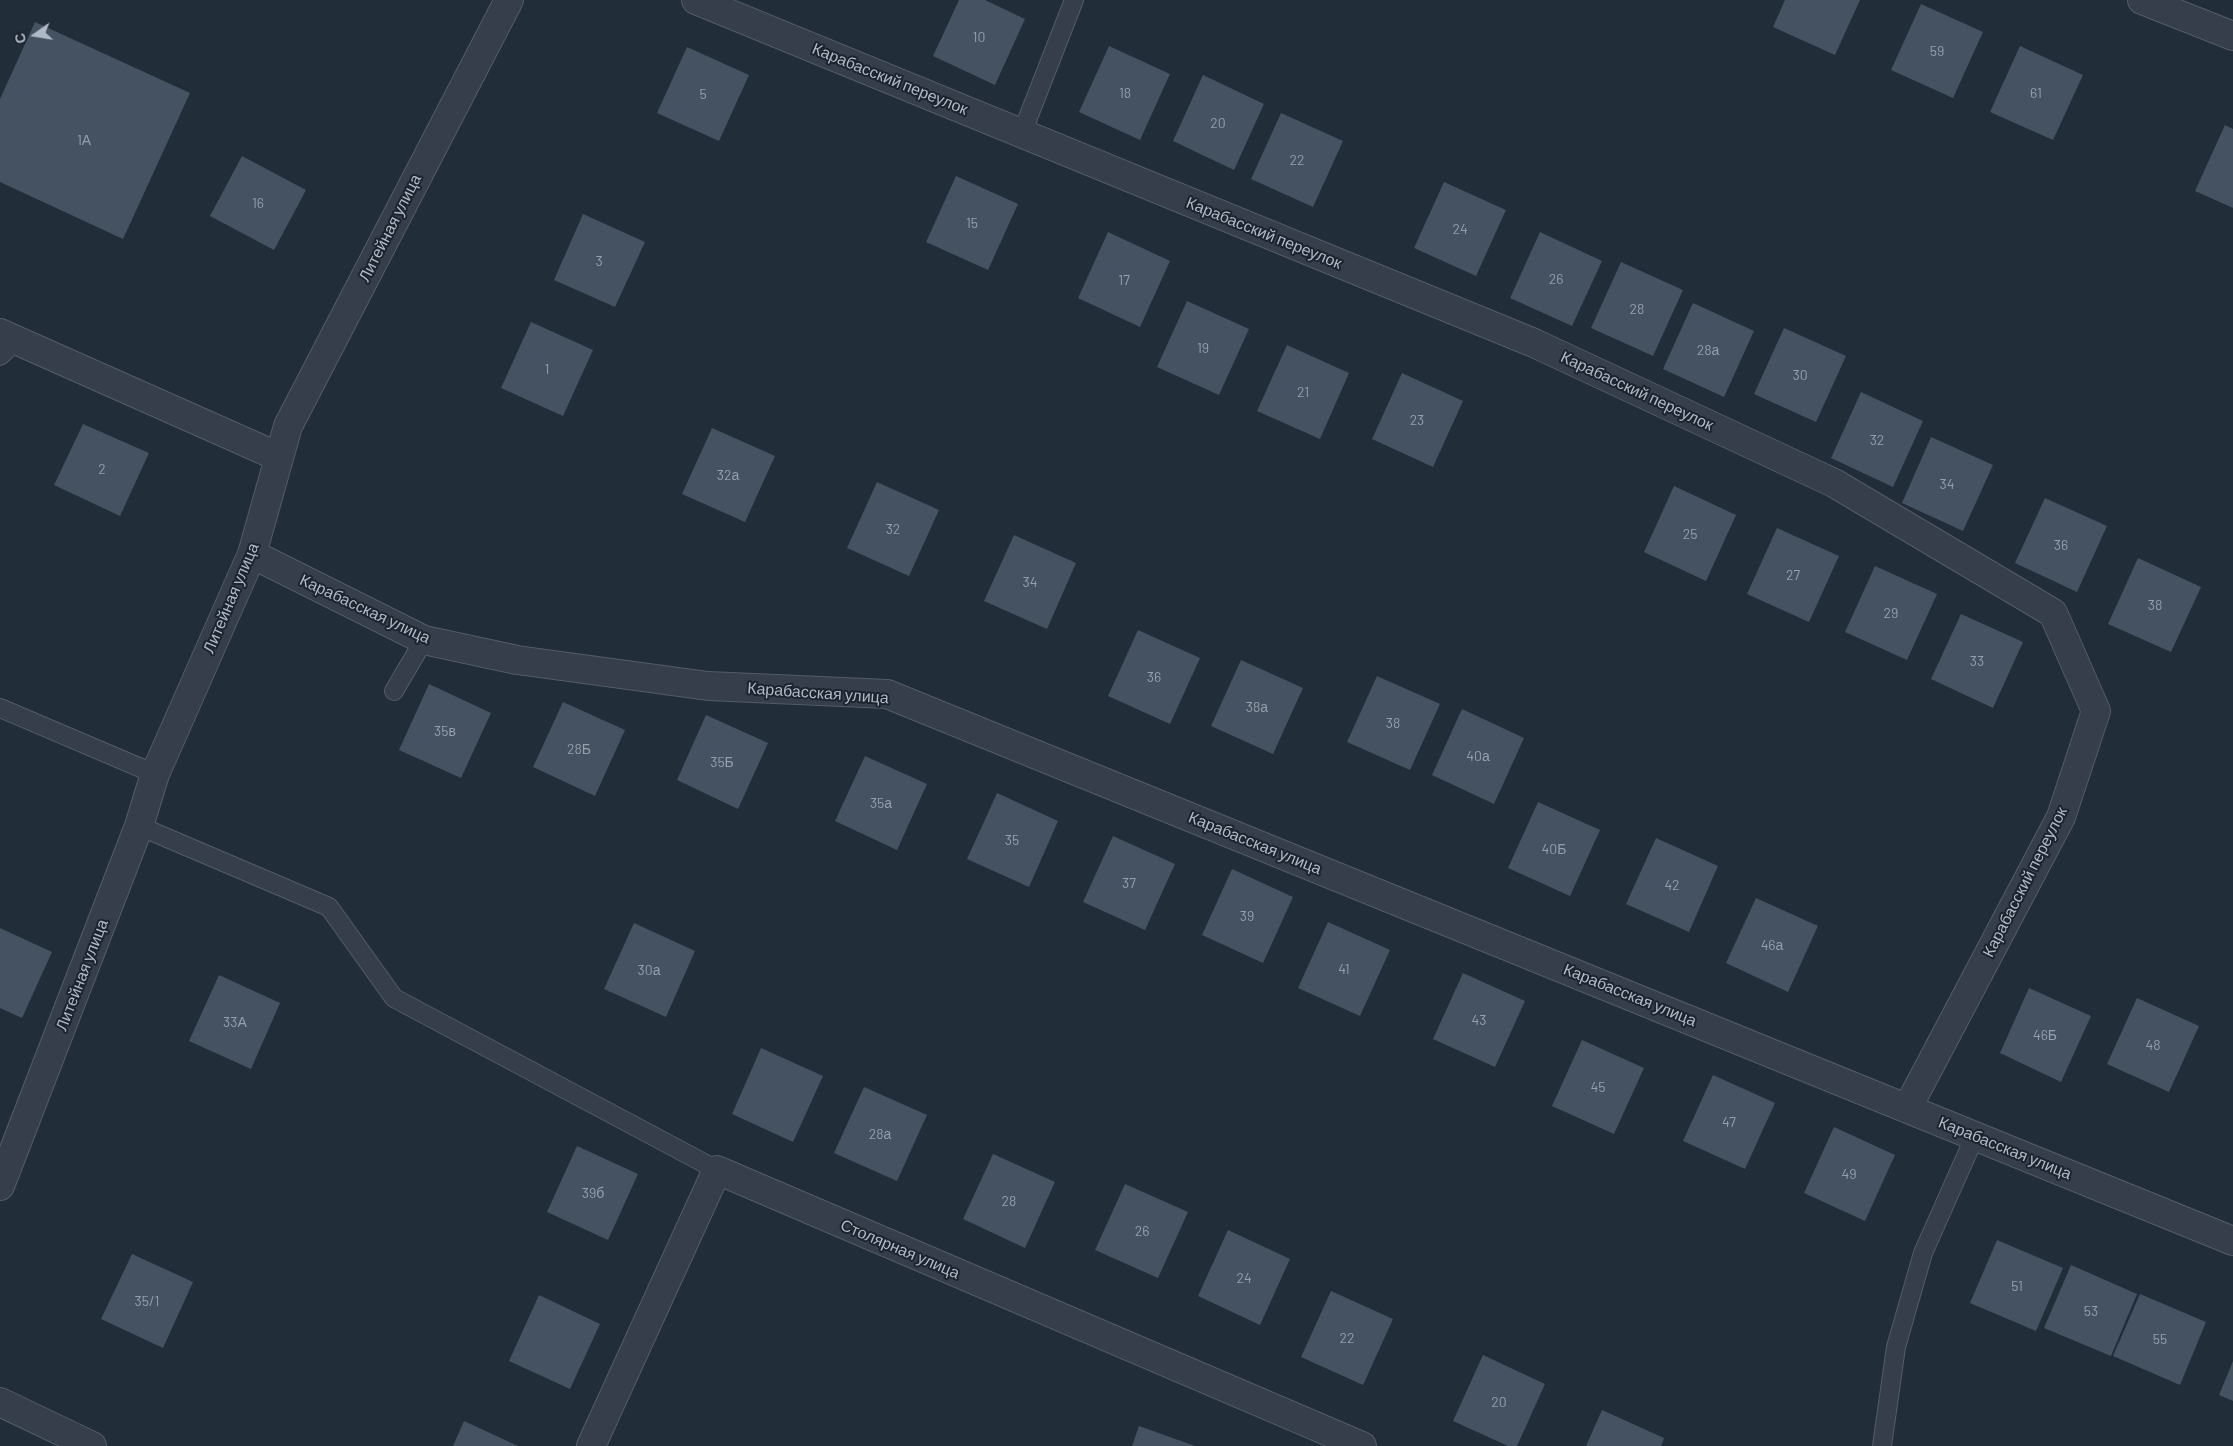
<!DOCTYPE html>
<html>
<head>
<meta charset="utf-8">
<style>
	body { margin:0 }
	#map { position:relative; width:2233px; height:1446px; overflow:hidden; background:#222d3a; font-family:Barlow,sans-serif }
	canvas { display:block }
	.north { position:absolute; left:10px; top:10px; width:50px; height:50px; -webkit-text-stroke:4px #1b242f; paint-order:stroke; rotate:257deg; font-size:14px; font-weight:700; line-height:20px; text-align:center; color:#b0b9c6 }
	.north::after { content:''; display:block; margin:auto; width:18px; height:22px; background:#b0b9c6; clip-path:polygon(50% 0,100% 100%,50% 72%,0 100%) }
</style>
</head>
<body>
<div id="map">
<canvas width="2233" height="1446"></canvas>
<div class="north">С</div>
</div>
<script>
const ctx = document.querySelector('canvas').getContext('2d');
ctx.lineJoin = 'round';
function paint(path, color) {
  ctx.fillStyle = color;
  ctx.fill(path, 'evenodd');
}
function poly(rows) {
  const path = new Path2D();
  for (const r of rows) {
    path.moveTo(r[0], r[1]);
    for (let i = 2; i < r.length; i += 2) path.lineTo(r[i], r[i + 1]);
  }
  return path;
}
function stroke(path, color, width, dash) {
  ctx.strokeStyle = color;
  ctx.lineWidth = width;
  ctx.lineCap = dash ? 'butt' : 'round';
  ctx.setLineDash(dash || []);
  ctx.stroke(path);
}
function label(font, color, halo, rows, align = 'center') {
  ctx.font = font + ' Barlow,sans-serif';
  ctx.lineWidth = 4;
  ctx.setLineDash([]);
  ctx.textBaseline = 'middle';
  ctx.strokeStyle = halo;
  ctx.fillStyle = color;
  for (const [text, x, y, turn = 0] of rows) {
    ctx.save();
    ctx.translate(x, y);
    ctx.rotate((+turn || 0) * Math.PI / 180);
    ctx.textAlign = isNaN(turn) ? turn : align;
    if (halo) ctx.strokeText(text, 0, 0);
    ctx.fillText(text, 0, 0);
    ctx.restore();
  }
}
const building = poly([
	[959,0,985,0,1025,19,995,85,933,56],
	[1785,0,1860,0,1835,55,1773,27],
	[1921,4,1983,32,1953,98,1891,70],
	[35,22,190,93,123,239,0,182,0,99],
	[1109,46,1170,74,1140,140,1079,112],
	[2020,46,2083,75,2053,140,1990,112],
	[687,47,749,75,719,141,657,113],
	[1203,75,1264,104,1234,170,1173,141],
	[1281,113,1343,141,1313,207,1251,179],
	[2225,125,2233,129,2233,208,2195,191],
	[242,156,306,190,274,250,210,216],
	[956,176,1018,204,988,270,926,242],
	[1444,182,1506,210,1476,276,1414,248],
	[583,214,645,242,615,307,554,280],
	[1108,232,1170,261,1140,327,1078,298],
	[1540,232,1602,261,1572,326,1510,298],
	[1621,262,1683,290,1653,356,1591,328],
	[1187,301,1249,329,1219,395,1157,367],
	[1693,303,1754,331,1724,397,1663,369],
	[531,322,593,350,563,416,501,388],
	[1784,328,1846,356,1816,422,1754,394],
	[1287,345,1349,373,1320,439,1257,411],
	[1402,373,1463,401,1433,467,1372,439],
	[1861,392,1923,421,1893,487,1831,458],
	[83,424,149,453,120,516,54,485],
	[712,428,775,456,745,522,682,494],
	[1931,437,1993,465,1963,531,1902,503],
	[877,482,939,510,909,576,847,548],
	[1674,486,1736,515,1706,581,1644,552],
	[2045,498,2107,526,2077,592,2015,563],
	[1777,528,1839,556,1809,622,1747,594],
	[1014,535,1076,563,1047,629,984,601],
	[2138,558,2201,587,2171,652,2108,624],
	[1875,566,1937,594,1907,660,1845,632],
	[1961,614,2023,642,1993,708,1931,679],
	[1138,630,1200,658,1170,724,1108,696],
	[1241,660,1303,688,1273,754,1211,726],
	[1377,676,1440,704,1410,770,1347,742],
	[429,684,491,713,461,778,399,750],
	[563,702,625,730,595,796,533,767],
	[1462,709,1524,738,1494,804,1432,775],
	[706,715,768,743,738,809,677,780],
	[865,756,927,784,897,850,835,821],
	[997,793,1058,821,1029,887,967,859],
	[1538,802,1600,830,1570,896,1508,868],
	[1113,836,1175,864,1145,930,1083,902],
	[1656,838,1718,866,1689,932,1626,904],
	[1232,869,1293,897,1263,963,1202,935],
	[1756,898,1818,926,1788,992,1726,963],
	[1328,922,1390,950,1360,1016,1298,988],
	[634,923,695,951,666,1017,604,989],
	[0,928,52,952,22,1018,0,1008],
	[1463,973,1525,1001,1495,1067,1433,1039],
	[219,975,280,1003,251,1069,189,1041],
	[2029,988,2091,1016,2061,1082,2000,1053],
	[2137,998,2199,1026,2169,1092,2107,1064],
	[1582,1040,1644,1068,1614,1134,1552,1106],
	[761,1048,823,1076,793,1142,732,1114],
	[1713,1075,1775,1103,1745,1169,1683,1141],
	[864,1087,927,1115,897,1181,834,1153],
	[1834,1127,1895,1155,1865,1221,1804,1193],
	[577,1146,638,1174,608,1240,547,1212],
	[993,1154,1055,1182,1025,1248,963,1219],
	[1125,1184,1188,1212,1158,1278,1095,1250],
	[1228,1230,1290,1259,1260,1325,1198,1296],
	[1997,1240,2063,1268,2036,1331,1970,1303],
	[132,1254,193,1282,163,1348,101,1319],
	[2071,1265,2137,1294,2111,1356,2044,1328],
	[1331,1291,1393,1319,1363,1385,1301,1357],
	[2140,1294,2206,1322,2180,1385,2113,1356],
	[539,1295,600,1324,570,1389,509,1361],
	[1483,1355,1545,1384,1517,1446,1508,1446,1453,1421],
	[2233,1361,2233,1401,2219,1395],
	[1602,1410,1664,1438,1661,1446,1586,1446],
	[464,1421,518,1446,453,1446],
	[1139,1426,1195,1446,1132,1446]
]);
const service = poly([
	[1022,133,1074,0],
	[0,356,17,340],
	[394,691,424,640],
	[0,708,155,774],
	[139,826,329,907,394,998,717,1170],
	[1882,1446,1896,1347,1923,1253,1975,1136]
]);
const minor = poly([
	[696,0,1534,343,1834,483,2053,613,2096,711,2061,817,1908,1107],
	[2142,0,2233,36],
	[0,333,279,457],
	[252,554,424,640,517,660,708,686,887,694,2233,1241],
	[0,1186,139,826,155,774,252,554,288,426,509,0],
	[0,1402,92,1446],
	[591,1446,717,1170,1362,1446]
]);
const numberNames = [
	["10",979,37],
	["59",1937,51],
	["18",1125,93],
	["61",2036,93],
	["5",703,94],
	["20",1218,123],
	["1А",84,140],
	["22",1297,160],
	["16",258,203],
	["15",972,223],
	["24",1460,229],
	["3",599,261],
	["26",1556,279],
	["17",1124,280],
	["28",1637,309],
	["19",1203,348],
	["28а",1708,350],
	["1",547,369],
	["30",1800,375],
	["21",1303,392],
	["23",1417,420],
	["32",1877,440],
	["2",102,469],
	["32а",728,475],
	["34",1947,484],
	["32",893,529],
	["25",1690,534],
	["36",2061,545],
	["27",1793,575],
	["34",1030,582],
	["38",2155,605],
	["29",1891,613],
	["33",1977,661],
	["36",1154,677],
	["38а",1257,707],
	["38",1393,723],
	["35в",445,731],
	["28Б",579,749],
	["40а",1478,756],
	["35Б",722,762],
	["35а",881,803],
	["35",1012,840],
	["40Б",1554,849],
	["37",1129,883],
	["42",1672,885],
	["39",1247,916],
	["46а",1772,945],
	["41",1344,969],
	["30а",649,970],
	["43",1479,1020],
	["33А",235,1022],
	["46Б",2045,1035],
	["48",2153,1045],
	["45",1598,1087],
	["47",1729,1122],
	["28а",880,1134],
	["49",1849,1174],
	["39б",593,1193],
	["28",1009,1201],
	["26",1142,1231],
	["24",1244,1278],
	["51",2017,1286],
	["35/1",147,1301],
	["53",2091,1311],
	["22",1347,1338],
	["55",2160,1339],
	["20",1499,1402]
];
const streetNames = [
	["Карабасский переулок",890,79,22],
	["Литейная улица",390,228,-63],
	["Карабасский переулок",1264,233,22],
	["Карабасский переулок",1637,391,25],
	["Литейная улица",231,598,-67],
	["Карабасская улица",365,609,25],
	["Карабасская улица",818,693,4],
	["Карабасская улица",1255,843,22],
	["Карабасский переулок",2025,882,-63],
	["Литейная улица",82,975,-69],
	["Карабасская улица",1630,995,22],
	["Карабасская улица",2005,1148,22],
	["Столярная улица",900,1249,23]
];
paint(building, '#455261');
stroke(service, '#535c68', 20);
stroke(minor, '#535c68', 30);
stroke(service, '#353e4a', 18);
stroke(minor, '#353e4a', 28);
label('14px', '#959fad', null, numberNames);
label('16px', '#b0b9c6', '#1b242f', streetNames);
</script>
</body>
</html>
